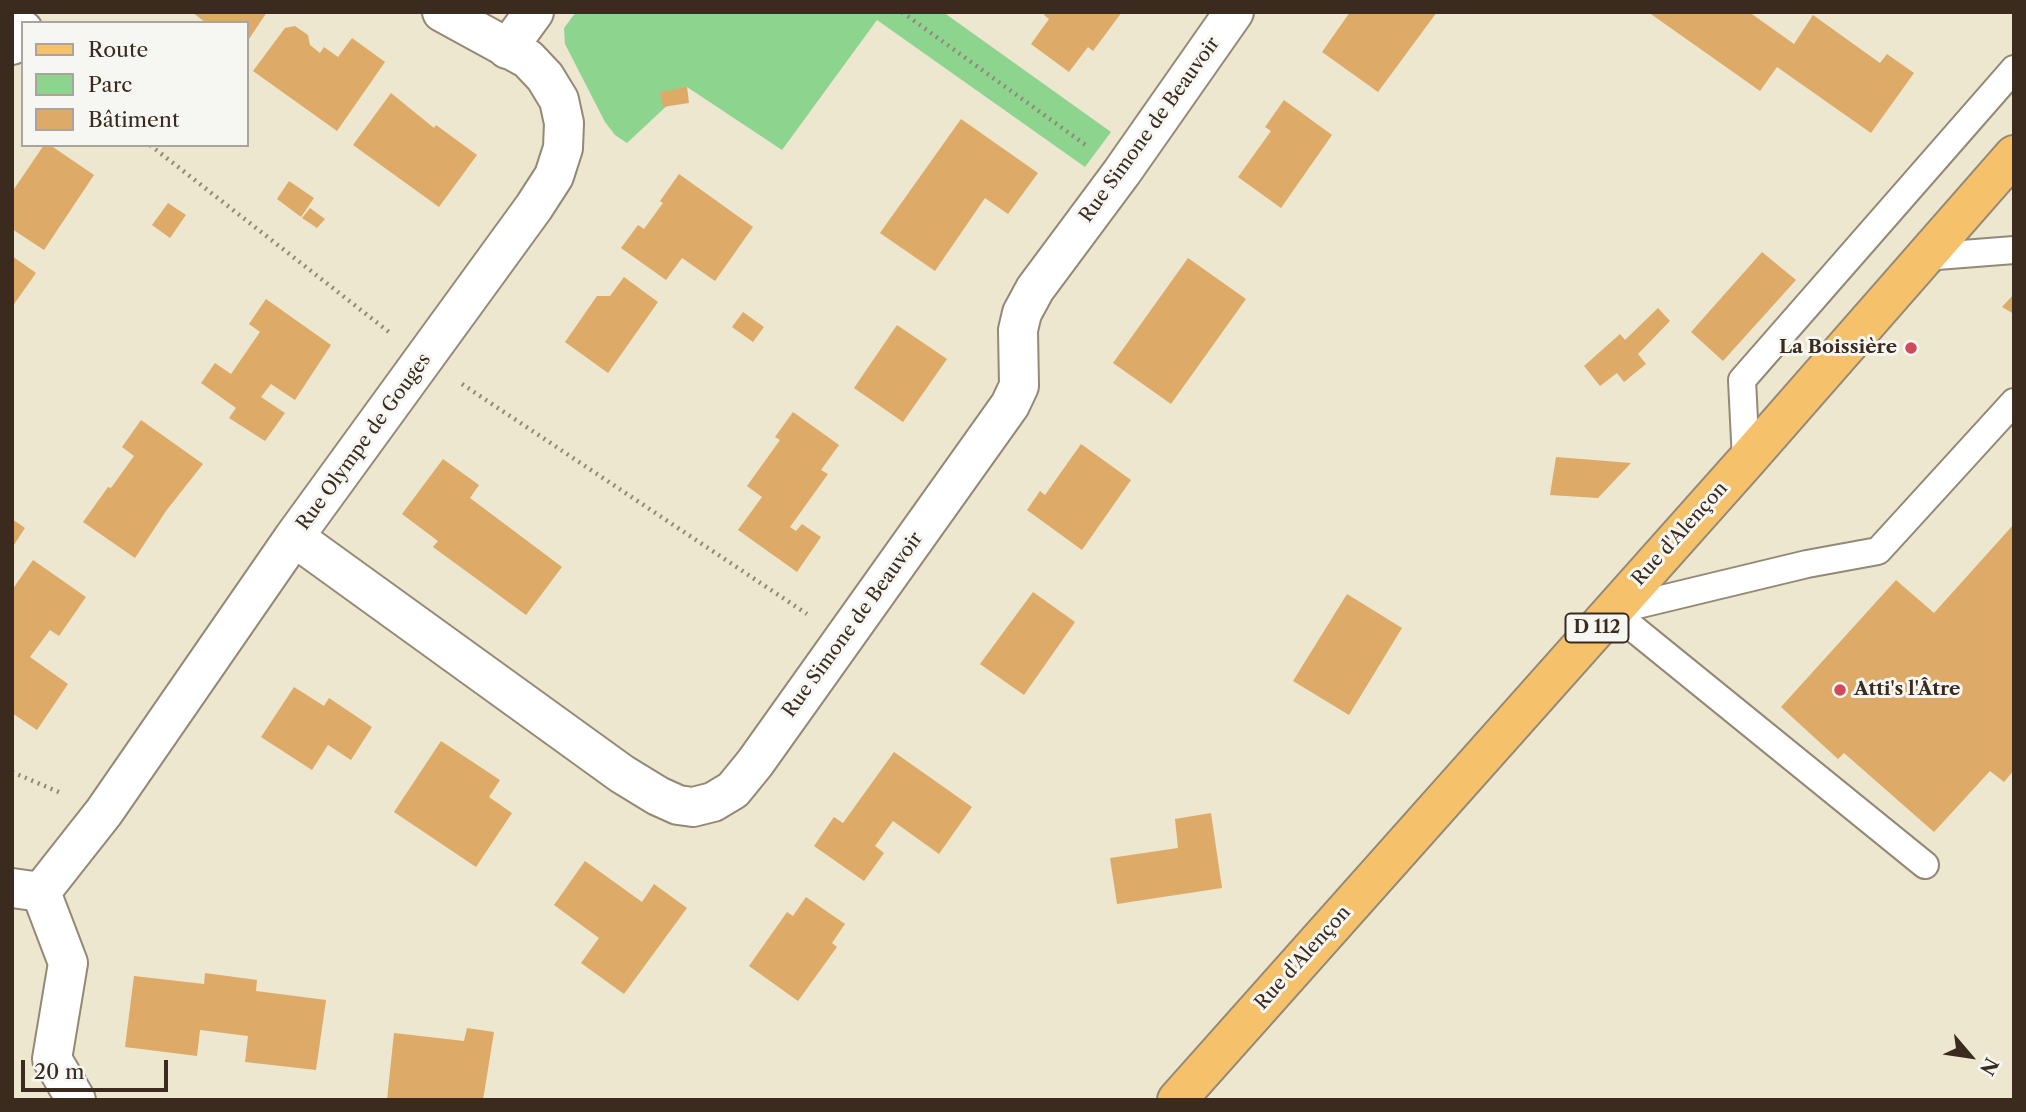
<!DOCTYPE html>
<html>
<head>
<meta charset="utf-8">
<style>
	body { margin:0 }
	#map { position:relative; width:2026px; height:1112px; overflow:hidden; background:#ece7ce; font-family:"Libre Caslon Text",serif }
	canvas { display:block }
	.frame { position:absolute; inset:0; border:14px solid #3b2a1e; pointer-events:none }
	.legend { position:absolute; left:21px; top:21px; width:228px; height:126px; box-sizing:border-box; background:#f6f6f2; border:2px solid #aba49d; margin:0; padding:9px 12px; list-style:none; font-size:21px; color:#3b2a1e }
	.legend li { display:flex; align-items:center; gap:14px; height:35px }
	.legend b { width:35px; border:2px solid #aba49d }
	.north { position:absolute; left:1935px; top:1021px; width:70px; height:70px; -webkit-text-stroke:5px #f6f6f2; paint-order:stroke; rotate:119deg; font-size:19px; font-weight:700; line-height:28px; text-align:center; color:#3b2a1e }
	.north::after { content:''; display:block; margin:auto; width:24px; height:32px; background:#3b2a1e; clip-path:polygon(50% 0,100% 100%,50% 72%,0 100%) }
	.scale { position:absolute; left:21px; top:1060px; width:147px; height:32px; box-sizing:border-box; border:4px solid #3b2a1e; border-top:0; padding-left:9px; font-size:21px; line-height:24px; white-space:nowrap; color:#3b2a1e; -webkit-text-stroke:5px #f6f6f2; paint-order:stroke }
</style>
</head>
<body>
<div id="map">
<canvas width="2026" height="1112"></canvas>
<div class="frame"></div>
<ul class="legend">
<li><b style="height:9px;background:#f6c16b"></b>Route</li>
<li><b style="height:19px;background:#8dd48f"></b>Parc</li>
<li><b style="height:19px;background:#ddaa68"></b>Bâtiment</li>
</ul>
<div class="north">N</div>
<div class="scale">20 m</div>
</div>
<script>
const ctx = document.querySelector('canvas').getContext('2d');
ctx.lineJoin = 'round';
function paint(path, color) {
  ctx.fillStyle = color;
  ctx.fill(path, 'evenodd');
}
function poly(rows) {
  const path = new Path2D();
  for (const r of rows) {
    path.moveTo(r[0], r[1]);
    for (let i = 2; i < r.length; i += 2) path.lineTo(r[i], r[i + 1]);
  }
  return path;
}
function stroke(path, color, width, dash) {
  ctx.strokeStyle = color;
  ctx.lineWidth = width;
  ctx.lineCap = dash ? 'butt' : 'round';
  ctx.setLineDash(dash || []);
  ctx.stroke(path);
}
function label(font, color, halo, rows, align = 'center') {
  ctx.font = font + ' "Libre Caslon Text",serif';
  ctx.lineWidth = 6;
  ctx.setLineDash([]);
  ctx.textBaseline = 'middle';
  ctx.strokeStyle = halo;
  ctx.fillStyle = color;
  for (const [text, x, y, turn = 0] of rows) {
    ctx.save();
    ctx.translate(x, y);
    ctx.rotate((+turn || 0) * Math.PI / 180);
    ctx.textAlign = isNaN(turn) ? turn : align;
    if (halo) ctx.strokeText(text, 0, 0);
    ctx.fillText(text, 0, 0);
    ctx.restore();
  }
}
const green = poly([
	[576,12,943,12,1111,132,1085,167,877,20,782,150,687,87,627,143,615,135,605,122,565,44,564,28]
]);
const building = poly([
	[192,12,267,12,247,42,247,23,206,23],
	[1046,12,1122,12,1093,51,1088,47,1069,72,1031,44,1049,19,1044,15],
	[1350,12,1437,12,1378,92,1322,52],
	[1648,12,1749,12,1794,44,1813,15,1880,63,1887,54,1914,73,1871,133,1777,67,1760,91],
	[295,26,308,35,310,45,320,53,324,47,338,57,352,38,385,62,337,131,253,71,285,28],
	[687,87,689,103,663,107,660,92],
	[391,93,434,128,436,125,477,155,439,207,353,145],
	[1284,100,1332,135,1281,208,1238,177,1271,131,1265,127],
	[961,119,1038,173,1008,214,985,198,935,271,880,233],
	[44,145,50,145,94,175,44,250,12,229,12,192],
	[679,174,753,227,715,281,682,258,666,280,621,248,638,225,644,229,663,203,660,201],
	[289,181,314,198,301,217,277,199],
	[168,203,186,215,170,238,152,225],
	[310,208,325,219,317,228,302,218],
	[1762,252,1796,280,1723,361,1691,332],
	[12,256,36,273,12,307],
	[1188,258,1246,299,1171,404,1113,363],
	[624,277,658,302,608,373,565,342,597,296,610,296],
	[2014,294,2014,314,2002,307],
	[266,299,331,345,295,400,271,384,261,397,285,413,265,441,229,418,236,408,201,383,215,363,231,374,260,332,249,324],
	[1658,308,1670,321,1638,354,1646,364,1624,382,1617,373,1600,386,1584,366,1620,334,1625,340],
	[743,312,764,327,753,342,732,327],
	[897,325,947,359,903,422,854,388],
	[793,412,839,445,821,470,828,474,790,527,796,531,802,524,821,537,797,572,738,530,762,497,747,486,780,440,775,437],
	[141,420,203,464,166,511,135,558,83,522,108,487,111,488,134,456,122,447],
	[1081,444,1131,480,1082,550,1027,510,1040,491,1045,495],
	[1556,457,1631,463,1598,498,1550,495],
	[443,459,479,485,470,498,562,567,526,615,433,547,438,541,402,514],
	[12,519,25,528,12,548],
	[2014,524,2014,770,2004,782,1990,771,1934,832,1844,753,1838,759,1781,707,1896,580,1934,613],
	[33,560,86,597,59,636,50,630,30,657,68,684,37,730,12,713,12,590],
	[1033,592,1075,622,1024,695,980,664],
	[1347,594,1402,628,1349,715,1293,681],
	[294,687,324,706,329,698,372,727,351,760,328,745,312,770,261,737],
	[441,741,500,780,489,797,512,813,476,867,394,812],
	[894,752,972,807,939,854,893,821,875,846,884,853,864,881,814,846,834,817,843,823],
	[1211,813,1222,888,1117,904,1110,858,1178,848,1175,819],
	[585,861,642,902,654,884,687,908,624,994,581,963,599,938,554,905],
	[806,897,845,924,832,943,837,947,798,1001,749,966,787,912,793,916],
	[205,973,257,980,256,991,326,1000,316,1070,245,1062,248,1036,200,1030,197,1056,125,1047,134,976,204,984],
	[467,1028,494,1032,483,1100,387,1100,394,1033,464,1041]
]);
const path = poly([
	[902,12,1087,146],
	[150,145,389,332],
	[462,384,807,614],
	[12,772,61,793]
]);
const service = poly([
	[1924,257,2014,250],
	[1746,461,1742,380,2014,69],
	[1925,865,1612,611,1807,564,1878,551,2014,402]
]);
const minor = poly([
	[12,45,23,30],
	[507,49,534,12],
	[294,537,622,774,658,796,678,805,693,807,713,802,733,790,755,763,1010,405,1019,386,1018,330,1022,313,1035,289,1122,172,1234,12],
	[12,888,41,892,68,963,52,1059,76,1100],
	[41,892,104,812,294,537,534,207,554,176,563,148,564,123,559,100,545,77,528,59,442,12]
]);
const primary = poly([
	[1177,1100,1746,461,2014,155]
]);
const markers = [
	[1911,348,7,"#d1495b"],
	[1840,690,7,"#d1495b"]
];
const shields = [
	[1597,628,63]
];
const shieldNames = [
	["D 112",1597,628]
];
const streetNames = [
	["Rue Simone de Beauvoir",1150,130,-54],
	["Rue Olympe de Gouges",364,442,-54],
	["Rue d'Alençon",1680,534,-48],
	["Rue Simone de Beauvoir",853,625,-54],
	["Rue d'Alençon",1303,958,-48]
];
const poiNames = [
	["La Boissière",1897,348],
	["Atti's l'Âtre",1854,690,"left"]
];
paint(green, '#8dd48f');
paint(building, '#ddaa68');
stroke(service, '#948876', 30);
stroke(minor, '#948876', 42);
stroke(primary, '#948876', 42);
stroke(path, '#948876', 4.5, [2, 5]);
stroke(service, '#fff', 26);
stroke(minor, '#fff', 38);
stroke(primary, '#f6c16b', 38);
for (const [x, y, r, color] of markers) {
  const dot = new Path2D();
  dot.arc(x, y, r, 0, 2 * Math.PI);
  ctx.fillStyle = color;
  ctx.fill(dot);
  stroke(dot, '#f6f6f2', 2.5);
}
for (const [x, y, w] of shields) {
  const box = new Path2D();
  box.roundRect(x - w / 2, y - 14.5, w, 29, 5);
  ctx.fillStyle = '#f6f6f2';
  ctx.fill(box);
  stroke(box, '#3b2a1e', 2);
}
label('bold 18px', '#3b2a1e', null, shieldNames);
label('19px', '#3b2a1e', '#f6f6f2', streetNames);
label('bold 19px', '#3b2a1e', '#f6f6f2', poiNames, 'right');
</script>
</body>
</html>
